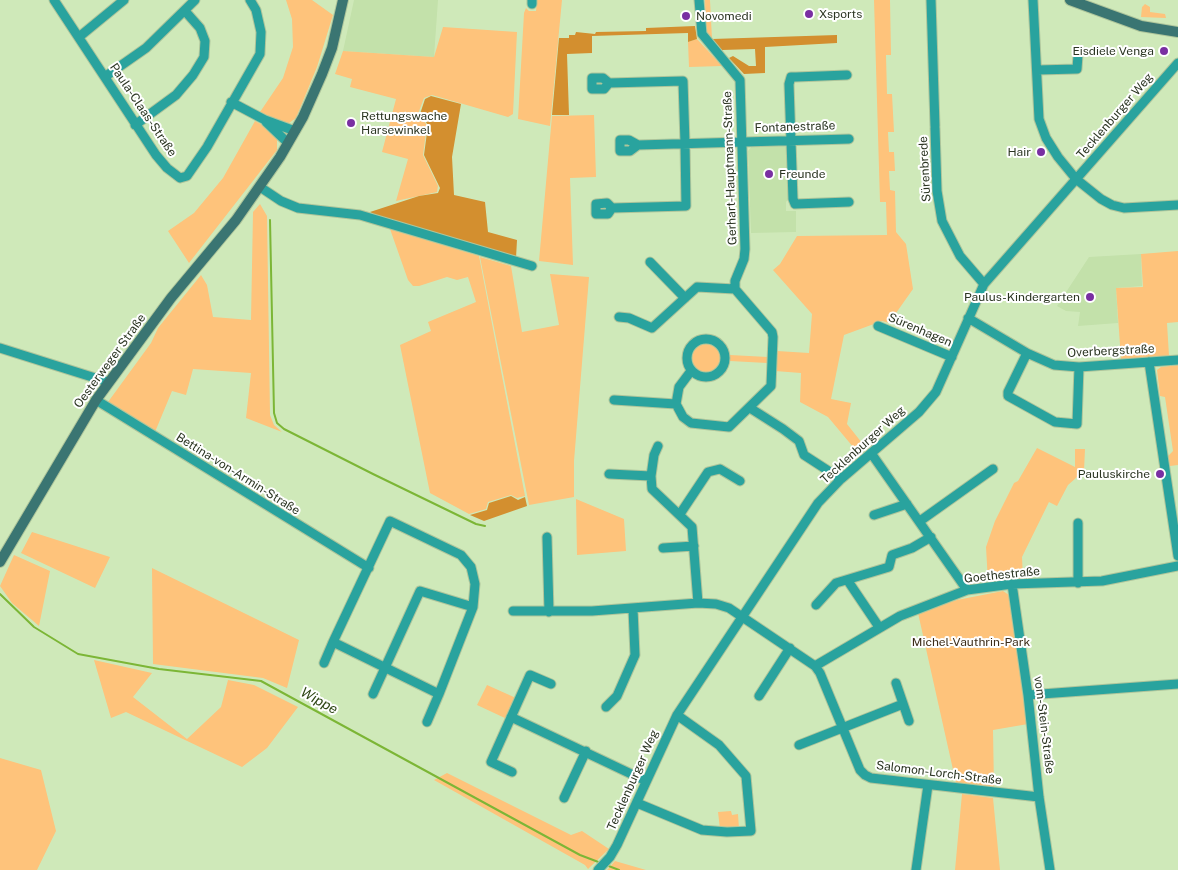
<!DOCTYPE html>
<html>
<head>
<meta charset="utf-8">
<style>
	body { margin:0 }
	canvas { display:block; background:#cfe9b9 }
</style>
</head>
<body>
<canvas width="1178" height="870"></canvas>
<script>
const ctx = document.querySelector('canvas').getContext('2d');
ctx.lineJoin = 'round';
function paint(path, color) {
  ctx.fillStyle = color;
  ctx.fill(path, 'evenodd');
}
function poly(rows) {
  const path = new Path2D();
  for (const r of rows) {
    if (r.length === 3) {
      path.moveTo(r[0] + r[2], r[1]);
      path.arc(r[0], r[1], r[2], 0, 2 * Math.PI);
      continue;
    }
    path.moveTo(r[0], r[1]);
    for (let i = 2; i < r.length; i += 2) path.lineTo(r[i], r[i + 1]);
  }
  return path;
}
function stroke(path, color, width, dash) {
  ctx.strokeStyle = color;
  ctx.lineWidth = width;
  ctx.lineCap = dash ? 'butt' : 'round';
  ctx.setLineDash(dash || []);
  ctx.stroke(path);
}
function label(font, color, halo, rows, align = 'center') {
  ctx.font = font + ' "Public Sans",sans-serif';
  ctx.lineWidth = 4;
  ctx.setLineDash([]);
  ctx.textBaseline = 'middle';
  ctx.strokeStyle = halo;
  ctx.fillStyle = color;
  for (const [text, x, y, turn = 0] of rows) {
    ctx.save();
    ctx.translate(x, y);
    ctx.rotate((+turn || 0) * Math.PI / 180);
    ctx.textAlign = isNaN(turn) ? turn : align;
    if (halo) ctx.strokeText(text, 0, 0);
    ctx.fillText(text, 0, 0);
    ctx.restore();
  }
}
const built = poly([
	[354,0,438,0,434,57,343,51],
	[753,145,783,145,788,149,789,198,786,202,786,211,796,211,796,232,751,233,748,151],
	[1141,254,1142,286,1116,288,1118,323,1078,326,1080,312,1066,311,1057,306,1089,257]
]);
const green = poly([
	[286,0,312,0,333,15,317,67,296,118,289,123,276,120,260,112,283,78,293,47,292,19],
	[537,0,562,0,550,126,518,119,524,13,526,8,529,11,536,11],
	[705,0,710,0,712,39,706,32],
	[874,0,890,0,891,55,886,55,887,94,892,94,894,132,888,132,889,152,894,152,895,171,889,171,890,190,895,191,896,232,906,244,913,289,889,323,882,321,844,335,831,399,851,403,847,424,866,448,859,454,828,417,800,402,801,373,775,371,777,351,809,353,812,314,773,270,780,264,797,236,887,235,886,202,880,202],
	[1145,4,1150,7,1150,12,1165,14,1166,18,1141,17,1142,7],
	[443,27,517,32,513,114,508,117,432,95,424,98,418,114,427,125,423,155,438,186,437,192,396,201,408,159,382,152,396,99,350,87,352,79,335,74,343,51,434,57],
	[697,39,722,66,689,67,688,42],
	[594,115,596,177,570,178,573,265,539,261,552,116],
	[255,121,268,128,277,137,277,150,189,263,168,231,194,213,223,178],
	[260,204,267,216,270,415,274,425,282,432,246,418,251,373,193,369,186,395,172,391,155,432,108,402,151,343,158,328,201,275,207,285,213,317,251,320,253,212],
	[390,229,479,256,525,496,517,498,511,495,488,502,486,509,469,514,430,493,400,345,431,331,428,322,476,302,468,277,457,280,447,277,419,286,413,286,408,280],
	[1178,251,1178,322,1167,323,1169,356,1121,359,1116,288,1143,287,1141,254],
	[480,257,511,266,522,332,559,325,550,274,589,277,574,461,574,497,529,505],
	[706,358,16],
	[730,355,768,357,767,363,730,361],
	[1178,365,1178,465,1170,466,1168,456,1173,451,1165,397,1160,396,1157,370,1161,367],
	[1037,448,1075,467,1075,449,1085,449,1084,471,1068,485,1057,506,1049,502,1022,557,1023,579,988,582,986,547,995,521,1014,483,1018,481],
	[576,499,624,519,626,551,577,555],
	[32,532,110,557,95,588,21,553],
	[14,555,50,571,39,626,12,603,0,586],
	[152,568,299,640,287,688,263,678,153,664],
	[1003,591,1009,595,1028,724,993,730,994,788,956,783,918,613,957,600],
	[94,660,152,673,133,697,187,739,221,707,228,680,254,685,298,707,267,748,242,767,126,712,111,718],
	[487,685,516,698,507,719,477,705],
	[0,758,41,770,56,831,37,870,0,870],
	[447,773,571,835,582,831,609,849,588,869,585,865,434,780],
	[962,794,993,798,1000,870,955,870],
	[731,811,732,815,738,814,739,829,720,829,718,812],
	[615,861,646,870,648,870,607,870]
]);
const forest = poly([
	[695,26,697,39,688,42,688,33,592,36,592,53,567,54,569,115,552,115,559,38,569,38,569,35,575,35,576,32,595,34,596,32,646,31,646,28],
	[837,35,837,43,765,47,765,73,744,74,729,58,733,56,749,66,756,66,755,49,722,50,712,39],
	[431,96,461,104,452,157,454,195,485,202,488,232,517,240,516,258,379,217,370,212,419,196,438,193,440,188,424,155,428,125,420,114,425,99],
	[511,496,518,500,525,497,527,506,484,521,470,515,487,510,489,503]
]);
const stream = poly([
	[270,220,274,413,277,423,284,429,373,474,476,524,485,526],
	[0,594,34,627,78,654,159,669,261,681,580,855,601,863],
	[606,865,619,870]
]);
const street = poly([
	[54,0,156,155,167,168,180,178,187,176,207,147,260,54,261,32,256,10,250,0],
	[699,0,702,34,740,80,745,249,744,259,735,281,735,289],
	[931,0,935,126],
	[1033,0,1039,119,1046,138,1058,157,1076,179,1101,199,1112,205,1124,208,1178,205],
	[532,4,532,0],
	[79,37,124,0],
	[1037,70,1077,69,1078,55],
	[847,75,796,77,791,77,789,84,793,199,795,204,849,202],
	[106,76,146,48,195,0],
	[609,83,603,78,592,78,592,89,604,89,609,83,683,81,685,143,686,206,612,208,608,214,596,214,596,204,607,203,612,208],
	[231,102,265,120,295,131],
	[266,122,288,143],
	[135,125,176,95,193,75,204,57,205,41,200,28,185,11],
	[935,128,937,191,942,221,960,256,984,284],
	[638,145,629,140,620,140,620,151,630,151,638,145,849,139],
	[260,187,281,201,298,208,360,215,532,266],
	[650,262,685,298],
	[619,317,629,318,652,328,697,287,735,289],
	[968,318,1027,353,1054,365,1079,367,1178,360],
	[878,326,952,357],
	[706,358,19],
	[0,348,108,382],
	[1027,353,1008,392,1008,396,1055,422,1077,424,1079,367],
	[1149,362,1178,556],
	[691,371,679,387,676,404,683,417,691,423,729,427,771,386,773,337,772,332,735,289],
	[96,400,369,568],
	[614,400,676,404],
	[750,408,783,429,799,441,804,455,841,479],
	[658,446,654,455,651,476,652,489,692,527,698,603],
	[871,453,967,590],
	[609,474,651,476],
	[680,514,708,472,720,469,740,481],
	[874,515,907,504],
	[390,521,461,555,471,567,475,584,473,607,439,694,333,642,390,521],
	[920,521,993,469],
	[1078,523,1078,583],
	[547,537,549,612],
	[663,548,694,546],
	[848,581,879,627],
	[1012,584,1028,695,1039,797,1050,870],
	[816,605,836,583,889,567,892,555,912,548,931,537],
	[513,611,592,611,698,603,716,604,729,608,815,666,820,673,860,770,865,775,871,778,1039,797],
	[324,663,333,642],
	[815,666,900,616,967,590,1012,584,1102,581,1178,566],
	[896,683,909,721],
	[373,694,420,591,473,607],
	[1028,695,1178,684],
	[759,696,790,648],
	[606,707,617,696,635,655,633,609],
	[511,717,646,781],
	[427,722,439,694],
	[799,745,903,704],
	[512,772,491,762,530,675,551,684],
	[564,798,586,751],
	[637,803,702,830,727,832,751,831,746,776,719,745,677,715],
	[598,870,610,857,617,845,677,715,818,503,841,479,919,412,936,392,984,284,1178,63],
	[916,870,928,785]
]);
const secondary = poly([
	[1070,0,1141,26,1178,32],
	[0,562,96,400,171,298,236,220,280,157,303,117,322,74,332,48,343,0]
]);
const markers = [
	[809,14,5,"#792fa2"],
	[686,16,5,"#792fa2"],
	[1164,51,5,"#792fa2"],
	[351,123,5,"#792fa2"],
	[1041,152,5,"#792fa2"],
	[769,174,5,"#792fa2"],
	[1090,297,5,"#792fa2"],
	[1160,474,5,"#792fa2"]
];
const poiNames = [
	["Xsports",819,14],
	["Novomedi",696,16],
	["Eisdiele Venga",1154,51,"right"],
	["Rettungswache",361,116],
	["Harsewinkel",361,130],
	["Hair",1031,152,"right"],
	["Freunde",779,174],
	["Paulus-Kindergarten",1080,297,"right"],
	["Pauluskirche",1150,474,"right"]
];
const streetNames = [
	["Paula-Claas-Straße",143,110,56],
	["Tecklenburger Weg",1115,116,-49],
	["Fontanestraße",795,127,-2],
	["Gerhart-Hauptmann-Straße",730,168,-92],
	["Sürenbrede",925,169,-93],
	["Sürenhagen",920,330,23],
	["Overbergstraße",1111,351,-3],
	["Oesterweger Straße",110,361,-54],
	["Tecklenburger Weg",863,445,-42],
	["Bettina-von-Armin-Straße",238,474,32],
	["Goethestraße",1002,575,-6],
	["vom-Stein-Straße",1044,725,83],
	["Salomon-Lorch-Straße",939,773,7],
	["Tecklenburger Weg",633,780,-66]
];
const parkNames = [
	["Michel-Vauthrin-Park",971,642]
];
const waterNames = [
	["Wippe",319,701,29]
];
paint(built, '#c3e1aa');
paint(green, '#fec37b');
paint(forest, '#d38f2f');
stroke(stream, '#7cb636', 2);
stroke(street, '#aec59b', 11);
stroke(secondary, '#aec59b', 12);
stroke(street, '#29a39e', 9);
stroke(secondary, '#3a7572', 10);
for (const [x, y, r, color] of markers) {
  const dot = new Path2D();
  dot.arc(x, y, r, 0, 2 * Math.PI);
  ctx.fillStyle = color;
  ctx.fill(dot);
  stroke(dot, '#fff', 2);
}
label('12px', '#2b3522', '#fff', poiNames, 'left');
label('12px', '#2b3522', '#fff', streetNames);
label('12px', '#3d2d1a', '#fff', parkNames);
label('italic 14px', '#2e4614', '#fff', waterNames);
</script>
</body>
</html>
